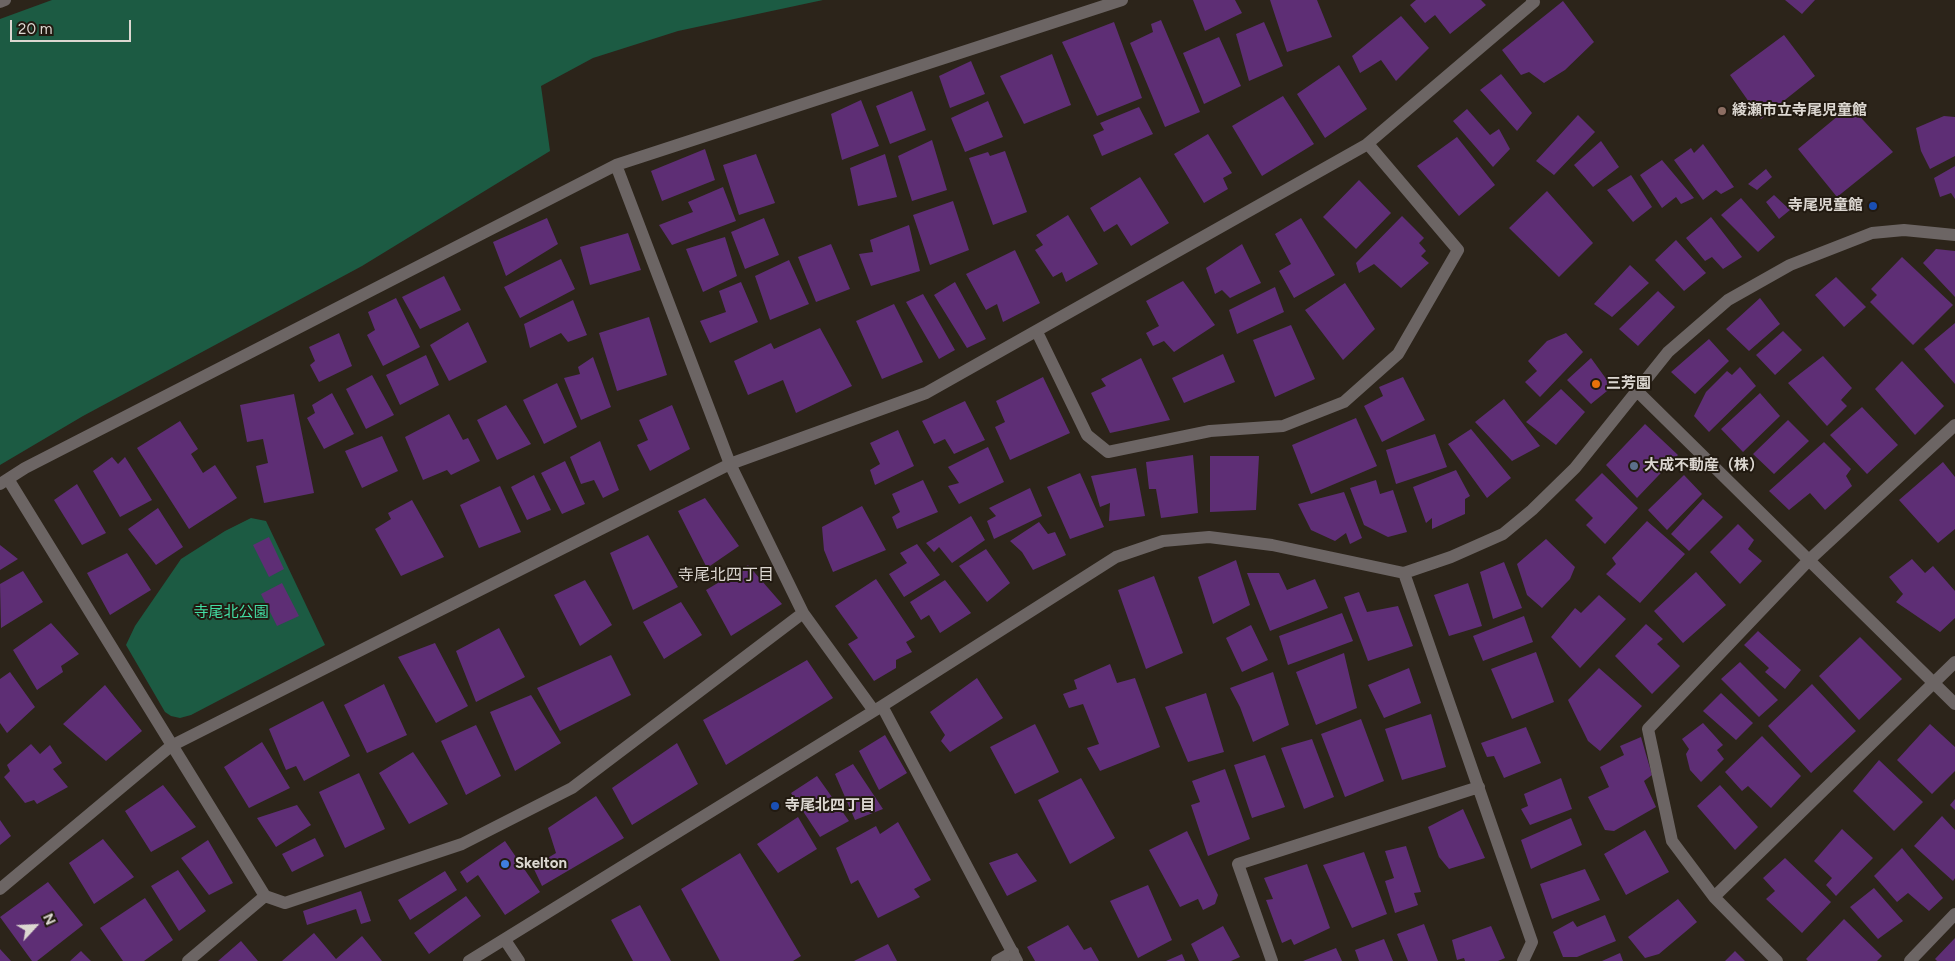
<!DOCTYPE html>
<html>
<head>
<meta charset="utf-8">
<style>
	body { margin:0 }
	#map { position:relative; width:1955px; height:961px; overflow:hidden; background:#2c241a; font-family:Figtree,sans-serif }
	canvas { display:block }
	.north { position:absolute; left:10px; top:901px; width:50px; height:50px; -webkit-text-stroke:4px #221a11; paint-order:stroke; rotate:65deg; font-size:14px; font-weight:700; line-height:20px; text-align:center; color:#dcd7d1 }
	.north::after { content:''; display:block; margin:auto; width:18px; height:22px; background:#dcd7d1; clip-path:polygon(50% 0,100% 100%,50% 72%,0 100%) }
	.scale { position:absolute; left:10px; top:20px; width:121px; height:22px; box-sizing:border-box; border:2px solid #dcd7d1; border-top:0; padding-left:6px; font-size:15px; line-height:18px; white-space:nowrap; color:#dcd7d1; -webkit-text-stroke:4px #221a11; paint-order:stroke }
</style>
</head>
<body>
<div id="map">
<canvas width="1955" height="961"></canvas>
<div class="north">N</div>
<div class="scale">20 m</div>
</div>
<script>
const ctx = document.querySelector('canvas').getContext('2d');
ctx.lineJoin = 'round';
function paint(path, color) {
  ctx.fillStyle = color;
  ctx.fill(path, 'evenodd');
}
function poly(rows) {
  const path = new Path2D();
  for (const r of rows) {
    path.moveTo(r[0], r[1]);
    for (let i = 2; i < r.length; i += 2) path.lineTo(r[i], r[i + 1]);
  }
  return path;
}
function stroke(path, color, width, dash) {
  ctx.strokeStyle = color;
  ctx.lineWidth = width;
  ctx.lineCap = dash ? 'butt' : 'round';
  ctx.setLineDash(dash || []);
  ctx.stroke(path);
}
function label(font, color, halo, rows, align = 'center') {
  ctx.font = font + ' Figtree,"Noto Sans JP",sans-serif';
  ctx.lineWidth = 4;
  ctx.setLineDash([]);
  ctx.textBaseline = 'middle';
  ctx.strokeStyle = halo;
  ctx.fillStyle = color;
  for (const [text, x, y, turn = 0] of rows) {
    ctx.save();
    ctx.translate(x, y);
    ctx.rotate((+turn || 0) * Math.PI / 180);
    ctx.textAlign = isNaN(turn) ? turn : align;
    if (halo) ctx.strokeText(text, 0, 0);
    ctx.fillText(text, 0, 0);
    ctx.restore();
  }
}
const green = poly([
	[52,0,823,0,678,31,593,58,541,86,550,151,362,266,83,416,0,465,0,19],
	[251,518,266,521,325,645,191,715,180,718,171,716,165,712,126,645,135,626,181,559,225,531]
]);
const building = poly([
	[1193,0,1235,0,1242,13,1205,31],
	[1270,0,1317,0,1332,37,1287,52],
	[1416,0,1481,0,1486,5,1450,34,1435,15,1425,23,1410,5],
	[1785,0,1815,0,1802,14],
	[1563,1,1594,42,1565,70,1544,83,1529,72,1521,75,1502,50],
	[1401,16,1429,48,1396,81,1381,60,1360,73,1352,56],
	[1161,20,1200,112,1165,127,1130,43,1153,32,1151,24],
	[1114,22,1142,98,1097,116,1062,42],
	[1264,22,1283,66,1249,81,1236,34],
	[1784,35,1815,76,1761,119,1730,75],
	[1219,37,1241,86,1204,104,1183,53],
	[1052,54,1071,105,1024,124,1000,76],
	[971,61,985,94,950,108,939,76],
	[1339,65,1367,109,1325,138,1297,94],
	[1501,74,1532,113,1517,131,1480,90],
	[912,91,926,130,890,144,876,106],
	[1283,96,1314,144,1262,176,1232,126],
	[861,100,879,146,842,160,831,114],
	[988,101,1003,137,965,152,951,118],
	[1850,106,1893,152,1837,197,1798,149],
	[1139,107,1153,134,1102,156,1093,135,1104,130,1100,123],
	[1467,109,1490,135,1499,129,1510,149,1493,167,1453,121],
	[1578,115,1595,132,1554,175,1536,161],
	[1944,116,1955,117,1955,156,1930,169,1921,151,1916,128],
	[1208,134,1232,173,1223,178,1228,189,1204,203,1174,154],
	[1457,137,1495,185,1459,216,1417,166],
	[932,140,947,190,912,201,898,156],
	[1601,141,1619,167,1593,187,1574,165],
	[1703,144,1734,187,1721,194,1716,190,1703,200,1674,160,1691,148,1694,153],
	[705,149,715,180,662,201,651,171],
	[1005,151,1027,212,993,225,969,158,988,152,990,156],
	[756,154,775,203,739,215,723,165],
	[885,154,897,197,858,206,850,168],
	[1662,160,1694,198,1681,204,1676,197,1662,208,1640,175],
	[1955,166,1955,199,1951,193,1940,197,1934,178],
	[1766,169,1772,177,1757,190,1748,184],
	[1631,175,1652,207,1633,222,1607,190],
	[1140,177,1169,223,1131,246,1117,224,1104,232,1090,208],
	[1359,180,1391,213,1356,249,1323,217],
	[723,187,736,221,672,245,659,225,693,212,688,202],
	[1547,191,1593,243,1559,277,1509,228],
	[1774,195,1790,210,1779,219,1766,202],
	[1741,198,1775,237,1758,252,1721,215],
	[953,201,969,250,930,265,913,215],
	[1068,215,1098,264,1066,282,1062,272,1053,277,1035,250,1043,245,1036,235],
	[1402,216,1424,238,1419,243,1426,251,1421,256,1429,263,1401,288,1374,264,1359,273,1356,263],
	[1711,217,1742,257,1723,269,1712,257,1705,261,1686,238],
	[547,218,558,244,506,276,493,242],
	[764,218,779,255,745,269,731,232],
	[1301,218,1335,275,1294,298,1279,271,1291,264,1275,234],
	[909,225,920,271,871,286,859,254,873,252,870,240],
	[628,233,641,270,590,285,580,247],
	[725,237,737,276,703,292,686,249],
	[1676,240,1706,273,1684,291,1655,260],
	[831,244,850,289,816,302,798,257],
	[1242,244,1261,283,1230,298,1222,290,1215,294,1206,268],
	[1936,249,1955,251,1955,297,1923,263],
	[1015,250,1040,303,1003,322,997,304,986,310,966,274],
	[1902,257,1953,305,1913,345,1870,302,1877,295,1871,289],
	[561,259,575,289,520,318,504,287],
	[789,260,809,304,770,320,755,276],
	[1630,265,1649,283,1612,317,1594,304],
	[444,276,461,310,420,329,402,297],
	[1836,277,1866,307,1844,327,1815,295],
	[1183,281,1215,325,1174,352,1164,341,1153,346,1146,333,1159,326,1146,301],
	[741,282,758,322,710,343,700,321,726,312,719,291],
	[955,282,986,339,967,348,934,295],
	[1345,283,1375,329,1343,360,1305,310],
	[1275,287,1284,312,1237,334,1229,310],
	[1658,291,1675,307,1638,346,1619,329],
	[923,294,955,350,939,359,906,302],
	[396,298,420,347,383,366,367,335,375,330,368,312],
	[1760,298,1780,324,1749,351,1726,329],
	[573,300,587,335,568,342,561,333,530,348,524,324],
	[894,304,923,362,882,379,856,321],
	[649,317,667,375,617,391,599,333],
	[468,322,487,362,449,381,430,345],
	[1955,323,1955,384,1924,349],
	[1291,325,1315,379,1275,397,1253,340],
	[820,328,852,386,796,413,783,380,748,395,734,361,771,343,774,349],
	[1783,331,1802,350,1775,375,1756,355],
	[339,333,352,366,319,382,310,365,315,361,309,347],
	[1566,333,1583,352,1540,397,1525,382,1537,371,1528,361,1547,341],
	[1709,339,1729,361,1695,394,1671,372],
	[1223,354,1235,382,1184,403,1172,378],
	[426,355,439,385,400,405,386,375],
	[1823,356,1852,388,1841,400,1847,406,1827,426,1788,383],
	[593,357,611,407,581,420,564,378,580,374,578,367],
	[1141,358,1170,420,1110,433,1091,393,1106,386,1101,379],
	[1591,358,1612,387,1591,404,1567,380],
	[1902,361,1944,406,1915,435,1875,389],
	[1740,367,1756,386,1709,432,1694,416,1706,392,1727,371,1732,375],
	[372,375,394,415,366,429,346,389],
	[1043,377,1070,433,1010,460,995,427,1005,422,996,401],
	[1403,377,1425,420,1382,442,1364,406,1383,396,1379,387],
	[557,383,577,427,544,444,523,400],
	[1561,389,1585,412,1556,445,1526,422],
	[332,393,354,434,324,449,307,418,315,413,312,405],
	[1760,393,1780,416,1743,452,1721,429],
	[294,394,314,493,264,503,256,466,268,463,263,439,247,442,240,405],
	[1504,399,1540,446,1512,461,1475,422],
	[965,401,985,440,954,454,945,439,934,444,922,421],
	[506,405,531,444,497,460,477,420],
	[672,405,690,449,650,471,637,445,648,440,639,420],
	[1862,407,1898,445,1867,474,1830,435],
	[449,414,463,440,468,438,480,461,451,475,447,470,423,480,405,437],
	[1356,418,1377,466,1311,494,1292,445],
	[1788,420,1809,441,1774,474,1753,454],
	[180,421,198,449,191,454,203,473,215,465,237,498,189,529,137,448],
	[1645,424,1678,455,1637,498,1606,465],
	[1471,429,1511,478,1487,498,1448,444],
	[898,430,914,466,875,485,870,470,880,464,870,443],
	[1435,434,1447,467,1396,484,1386,450],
	[382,436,398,471,362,488,345,451],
	[600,441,619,490,603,498,594,480,581,484,570,457],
	[1824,442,1851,469,1846,476,1852,486,1825,510,1810,493,1789,510,1769,491],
	[988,447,1004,482,959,504,948,486,959,483,948,467],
	[1193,455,1198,513,1161,518,1156,489,1149,489,1146,462],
	[1210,456,1259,456,1256,510,1210,512],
	[112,457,118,464,125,457,152,500,120,517,93,471],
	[565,461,585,504,562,514,541,473],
	[1943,462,1955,477,1955,529,1938,543,1899,500],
	[1136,468,1145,516,1109,521,1110,503,1100,507,1091,476],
	[1456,470,1470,496,1465,499,1465,514,1432,529,1432,518,1426,523,1413,487],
	[1080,473,1104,527,1070,539,1047,487],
	[1602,473,1638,508,1605,544,1586,525,1593,518,1575,500],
	[534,475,551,510,527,520,511,487],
	[1684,475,1702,494,1667,530,1648,510],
	[923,480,938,512,897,529,892,517,900,512,892,494],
	[1376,480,1380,494,1393,490,1407,532,1388,537,1364,525,1350,488],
	[77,484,106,533,82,545,54,500],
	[500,486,521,532,479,548,460,505],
	[1030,488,1042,516,994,539,987,521,996,516,989,508],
	[1344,492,1362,538,1350,544,1346,533,1335,541,1311,530,1298,504],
	[705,498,739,546,707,568,678,511],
	[1703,499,1723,517,1689,551,1671,534],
	[412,500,444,557,401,576,375,529,391,519,388,513],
	[862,506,886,550,833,572,824,550,822,527],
	[158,508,183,547,156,565,128,529],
	[971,516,985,540,952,563,939,547,934,552,926,543],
	[1647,521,1685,554,1640,603,1606,574,1616,564,1612,558],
	[1039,522,1048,534,1055,532,1066,555,1033,570,1022,552,1010,541],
	[1738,524,1754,540,1748,549,1762,561,1740,584,1710,552],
	[648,535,678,587,633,610,610,553],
	[269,537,284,569,269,577,253,545],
	[1546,539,1575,567,1570,579,1542,608,1527,595,1517,564],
	[917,544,940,575,904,597,889,574,907,563,900,553],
	[0,545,18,559,0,570],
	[986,549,1010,583,987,602,959,566],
	[127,553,151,590,110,615,87,573],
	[1912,559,1925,573,1933,566,1955,591,1955,618,1940,632,1896,602,1903,594,1889,577],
	[1236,560,1250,605,1213,624,1198,577],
	[1504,562,1522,608,1493,619,1480,572],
	[748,565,782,604,731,636,706,590],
	[23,571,43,602,1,628,0,584],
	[1696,572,1726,605,1683,643,1654,611],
	[1247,573,1279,573,1287,590,1315,579,1328,608,1270,631],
	[1154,576,1183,653,1146,669,1118,590],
	[876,579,915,637,906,642,912,652,896,660,896,668,874,681,848,644,858,638,835,606],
	[585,580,612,625,580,646,554,595],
	[945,580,971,613,940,633,929,615,921,620,910,602],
	[282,583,299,616,277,626,261,594],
	[1468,583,1482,626,1449,636,1434,595],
	[1359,592,1367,612,1398,606,1413,646,1368,661,1344,597],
	[1599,595,1626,619,1580,668,1551,637,1575,608,1581,613],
	[681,602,702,635,664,659,643,622],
	[1342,613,1353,641,1288,665,1279,636],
	[1524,616,1533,642,1483,661,1473,636],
	[51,623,79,654,61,666,63,672,37,690,13,650],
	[1646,624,1663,639,1657,644,1680,666,1652,694,1615,656],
	[1251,625,1268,660,1242,672,1226,638],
	[499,628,525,677,476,702,456,651],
	[1758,631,1801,670,1785,689,1765,672,1769,668,1744,645],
	[1860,637,1902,679,1859,720,1819,676],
	[435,643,468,706,436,723,398,657],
	[1536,652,1554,702,1512,719,1491,669],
	[1344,653,1357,708,1316,725,1296,672],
	[611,655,631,695,560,731,537,688],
	[807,660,833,698,726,765,703,720],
	[1740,662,1778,700,1759,717,1721,679],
	[1110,664,1117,683,1135,678,1160,747,1100,771,1087,748,1099,744,1083,704,1069,708,1063,694,1077,689,1074,680],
	[1409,668,1421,703,1384,718,1368,685],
	[1599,668,1642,706,1600,751,1588,741,1568,700],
	[10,672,35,707,7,733,0,723,0,679],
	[1273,672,1289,725,1253,742,1240,707,1230,688],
	[977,678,1003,718,950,752,941,741,945,735,930,712],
	[384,684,407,735,367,753,344,705],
	[1812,684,1856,731,1811,773,1768,726],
	[105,685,142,731,106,761,63,724],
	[1206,693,1224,752,1188,762,1165,707],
	[1721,693,1753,723,1736,740,1703,711],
	[531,695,561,743,515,771,490,712],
	[323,701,350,756,304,781,296,766,286,770,269,729],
	[1431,714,1446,767,1402,780,1385,729],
	[1361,719,1384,781,1345,797,1321,734],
	[1703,723,1723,745,1717,750,1724,759,1701,782,1690,770,1686,754,1689,749,1682,739],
	[1035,724,1059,772,1015,794,990,747],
	[1930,724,1955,747,1955,771,1932,794,1897,760],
	[476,725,501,776,466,795,441,741],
	[1526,727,1541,763,1504,778,1494,756,1487,757,1481,743],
	[885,735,907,773,879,790,859,751],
	[1762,736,1801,776,1771,808,1748,786,1742,791,1725,772],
	[1641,737,1652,775,1644,781,1656,807,1614,831,1605,830,1588,797,1609,787,1600,767,1624,755,1620,746],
	[1312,739,1334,797,1304,809,1281,748],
	[262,742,290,788,249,808,224,767],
	[677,743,698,784,632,825,612,788],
	[31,744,40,754,50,745,62,763,53,769,68,787,37,804,34,800,25,803,4,777,10,771,7,765],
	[413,752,448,804,409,824,379,773],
	[1265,755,1285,807,1252,818,1234,765],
	[1879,760,1923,802,1894,831,1853,791],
	[853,764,883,809,855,820,835,774],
	[1225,769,1250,839,1208,856,1191,805,1200,802,1192,781],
	[359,773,385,829,345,848,319,792],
	[817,776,849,821,820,837,791,793],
	[1081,778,1115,838,1070,864,1038,800],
	[1561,778,1572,809,1530,825,1521,809,1528,806,1524,794],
	[163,785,196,827,151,852,125,811],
	[1720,785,1758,827,1735,850,1697,806],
	[596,796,624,838,542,886,533,867,556,853,548,828],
	[1955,799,1955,810,1950,805],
	[297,805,311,825,276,847,257,818],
	[1463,809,1485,858,1449,869,1439,857,1428,827],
	[1942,816,1955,830,1955,878,1953,881,1914,846],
	[798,817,817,849,778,873,757,844],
	[1571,818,1582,845,1531,869,1521,840],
	[0,820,11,836,0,845],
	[898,822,931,880,914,889,920,897,878,918,858,880,851,884,836,848,876,826,880,834],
	[1842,829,1873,858,1836,896,1826,885,1832,878,1814,861],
	[1645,830,1669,872,1626,895,1604,854],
	[1187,831,1218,895,1215,904,1203,910,1198,899,1180,907,1149,850],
	[315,838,324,856,292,872,282,854],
	[103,839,134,877,94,904,69,863],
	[208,840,233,883,209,895,181,858],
	[505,841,540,892,505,915,478,875,467,883,460,872],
	[1406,846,1421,892,1414,893,1418,905,1395,913,1385,881,1394,878,1385,851],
	[1902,848,1943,898,1929,911,1908,893,1897,902,1874,876],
	[1364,852,1387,914,1352,928,1323,865],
	[740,853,801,956,793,961,720,961,681,889],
	[1017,853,1037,881,1007,896,989,863],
	[1785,858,1831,902,1802,933,1766,899,1775,891,1763,878],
	[1307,864,1330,928,1294,945,1291,939,1282,943,1266,900,1273,899,1264,878],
	[1585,869,1600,900,1552,919,1540,884],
	[178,870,206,911,179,931,151,886],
	[445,871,457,890,410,920,398,900],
	[48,882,83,925,37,961,32,961,0,917],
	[1148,885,1172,940,1138,958,1110,901],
	[1874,888,1903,921,1878,939,1850,907],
	[361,891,371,921,361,924,356,909,307,925,303,911],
	[466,896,481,916,429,954,414,933],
	[145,898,173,940,144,961,123,961,100,928],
	[1678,899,1697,922,1659,954,1645,958,1628,937],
	[640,905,671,961,633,961,611,920],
	[1605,915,1616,941,1577,957,1563,957,1553,932,1573,921,1577,927],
	[1844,919,1882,956,1877,961,1808,961,1806,959],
	[1424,924,1438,961,1408,961,1397,934],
	[1068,925,1084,950,1091,947,1099,961,1035,961,1027,947],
	[1223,926,1240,957,1231,961,1199,961,1191,944],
	[1491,926,1505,958,1498,961,1465,961,1464,958,1457,960,1452,940],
	[314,933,336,959,362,936,382,961,282,961],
	[1955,938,1955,961,1937,961,1935,959],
	[1384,939,1393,961,1359,961,1355,950],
	[241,941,258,961,218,961],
	[888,944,897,961,854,961],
	[1336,948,1342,961,1303,961],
	[0,949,11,961,0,961],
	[81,951,91,961,70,961],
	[1735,951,1745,961,1725,961],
	[1620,953,1623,961,1602,961],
	[1182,954,1185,961,1166,961]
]);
const minor = poly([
	[0,2,5,0],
	[616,165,730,464,803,613,874,711],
	[1037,332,1087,435,1108,452,1210,431,1283,426,1344,402,1398,354,1458,250,1368,144],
	[1637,391,1955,704],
	[8,479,265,896,285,903,462,844,572,788,803,613],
	[0,484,25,468,616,165,1122,0],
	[1404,573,1532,942,1523,961],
	[882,706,1017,961],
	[0,889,171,746,730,464,926,393,1366,145,1534,2,1532,0],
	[1714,897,1955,662],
	[505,940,519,961],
	[188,961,265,896],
	[469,961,882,706,1116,557,1163,541,1209,537,1272,545,1404,573,1451,557,1503,534,1532,510,1575,468,1668,352,1728,300,1790,265,1872,233,1904,230,1955,235],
	[997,961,1013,952],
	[1272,961,1238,864,1479,787],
	[1777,961,1714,897,1672,841,1648,729,1808,561,1955,425],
	[1910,961,1955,914]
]);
const markers = [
	[1722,111,5,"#8d6e63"],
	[1873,206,5,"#1a4fb4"],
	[1596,384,5,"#e8710a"],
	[1634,466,5,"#5c6f8a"],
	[775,806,5,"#1a4fb4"],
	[505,864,5,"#3f7fe0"]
];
const poiNames = [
	["綾瀬市立寺尾児童館",1732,111],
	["寺尾児童館",1863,206,"right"],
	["三芳園",1606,384],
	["大成不動産（株）",1644,466],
	["寺尾北四丁目",785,806],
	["Skelton",515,864]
];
const parkNames = [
	["寺尾北公園",231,613]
];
const neighbourhoodNames = [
	["寺尾北四丁目",726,575]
];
paint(green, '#1c5b43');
paint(building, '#5e2e75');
stroke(minor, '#6c6564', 12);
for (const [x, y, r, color] of markers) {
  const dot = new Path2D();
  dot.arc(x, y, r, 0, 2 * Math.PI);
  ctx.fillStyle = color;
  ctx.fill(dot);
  stroke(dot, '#221a11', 2);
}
label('bold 15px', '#dcd7d1', '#221a11', poiNames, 'left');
label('15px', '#42dda3', '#221a11', parkNames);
label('16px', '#dcd7d1', '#221a11', neighbourhoodNames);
</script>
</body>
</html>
